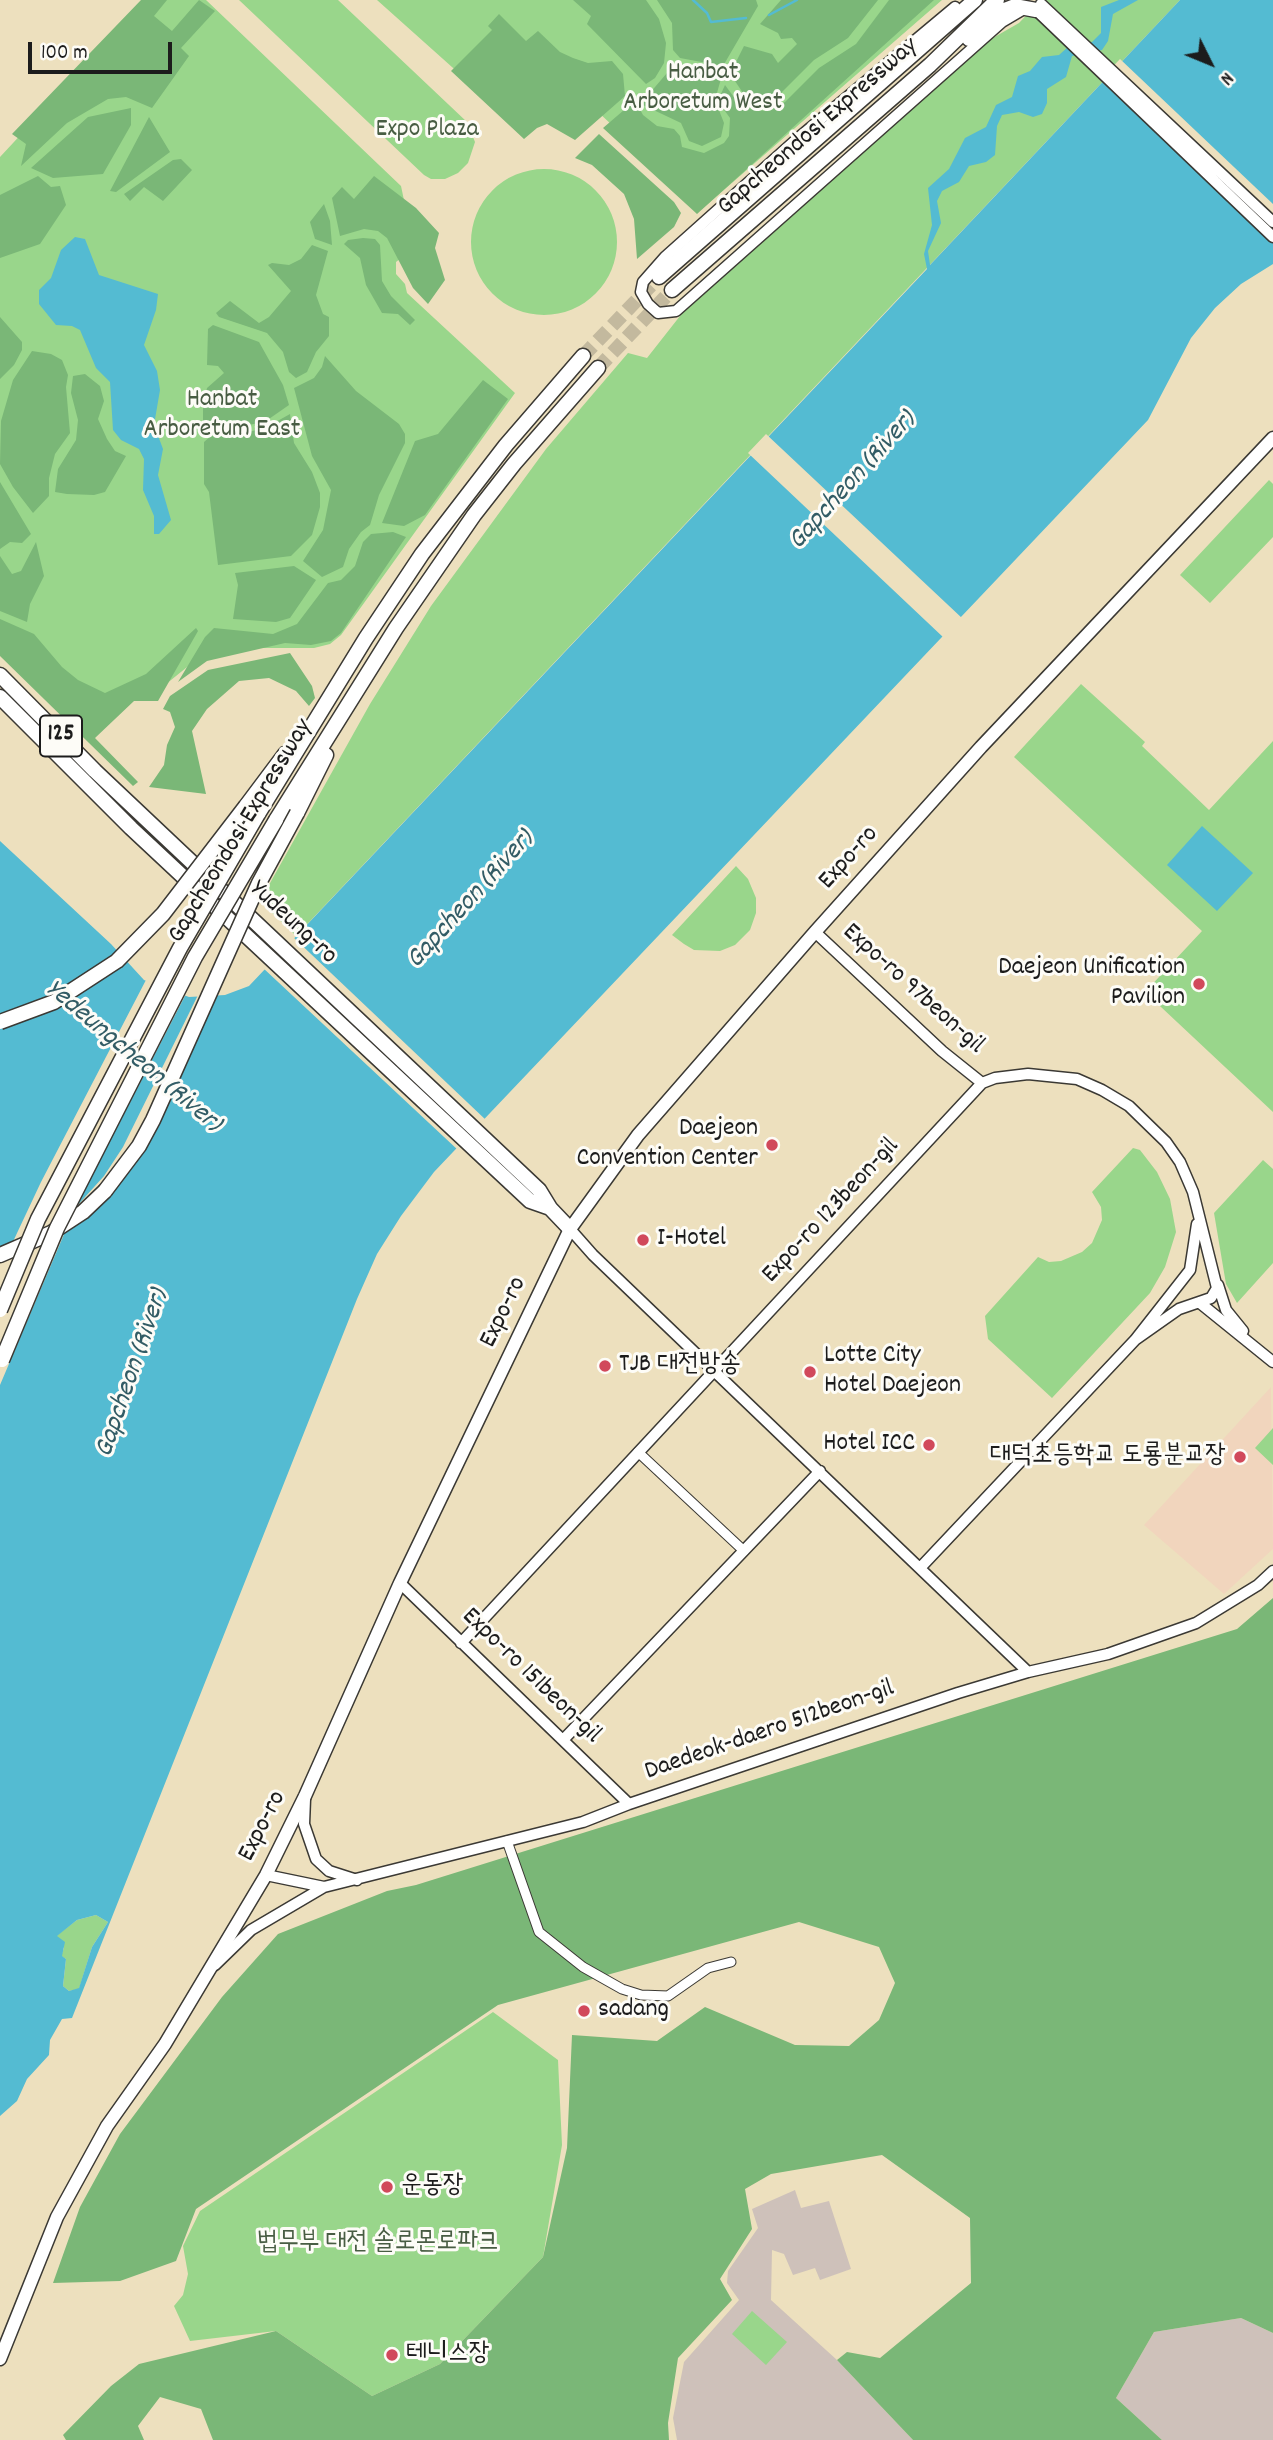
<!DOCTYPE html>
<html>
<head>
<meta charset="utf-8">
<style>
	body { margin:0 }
	#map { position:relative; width:1273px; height:2440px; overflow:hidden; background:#ede0be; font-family:Dekko,sans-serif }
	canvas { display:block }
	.north { position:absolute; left:1175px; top:28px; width:70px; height:70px; -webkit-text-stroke:5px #fdfcf7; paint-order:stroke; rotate:133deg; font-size:19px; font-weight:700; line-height:28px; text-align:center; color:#1c1c1c }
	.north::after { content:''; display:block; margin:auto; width:24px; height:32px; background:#1c1c1c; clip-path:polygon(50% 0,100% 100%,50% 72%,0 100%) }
	.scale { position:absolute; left:28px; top:42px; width:144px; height:32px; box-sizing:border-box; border:4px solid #1c1c1c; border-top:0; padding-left:9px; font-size:21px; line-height:24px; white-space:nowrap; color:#1c1c1c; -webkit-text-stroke:5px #fdfcf7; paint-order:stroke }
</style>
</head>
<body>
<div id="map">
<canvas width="1273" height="2440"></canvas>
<div class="north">N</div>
<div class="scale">100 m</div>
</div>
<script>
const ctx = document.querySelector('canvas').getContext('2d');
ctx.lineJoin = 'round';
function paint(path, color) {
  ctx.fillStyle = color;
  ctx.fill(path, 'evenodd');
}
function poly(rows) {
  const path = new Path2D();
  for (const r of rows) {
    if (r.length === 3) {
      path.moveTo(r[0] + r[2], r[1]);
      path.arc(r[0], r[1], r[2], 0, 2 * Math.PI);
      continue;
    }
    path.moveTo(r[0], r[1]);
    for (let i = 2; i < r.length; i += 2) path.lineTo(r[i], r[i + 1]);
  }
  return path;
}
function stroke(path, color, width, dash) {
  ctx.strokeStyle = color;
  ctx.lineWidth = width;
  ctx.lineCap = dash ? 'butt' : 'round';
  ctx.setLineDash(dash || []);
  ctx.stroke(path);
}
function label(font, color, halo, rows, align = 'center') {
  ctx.font = font + ' Dekko,"Poor Story",sans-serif';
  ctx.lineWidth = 6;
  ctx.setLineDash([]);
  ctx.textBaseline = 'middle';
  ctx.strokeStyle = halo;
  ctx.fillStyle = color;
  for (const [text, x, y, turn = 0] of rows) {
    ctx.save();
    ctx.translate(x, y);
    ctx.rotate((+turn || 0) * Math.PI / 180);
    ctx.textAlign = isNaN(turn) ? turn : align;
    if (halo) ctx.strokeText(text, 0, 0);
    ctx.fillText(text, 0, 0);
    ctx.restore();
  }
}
const built = poly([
	[1271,1387,1273,1549,1224,1594,1144,1525]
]);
const industrial = poly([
	[795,2190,801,2208,829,2201,851,2269,820,2280,815,2268,793,2275,784,2254,772,2250,771,2300,837,2360,913,2440,677,2440,673,2418,684,2362,739,2300,727,2283,728,2271,758,2228,752,2209],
	[1241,2318,1273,2333,1273,2440,1162,2440,1116,2398,1154,2332]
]);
const green = poly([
	[146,0,206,0,401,186,405,205,401,258,396,262,396,274,405,284,407,293,515,393,341,635,330,644,314,648,229,648,202,655,150,697,131,699,89,736,0,649,0,157],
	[239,0,338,0,467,122,475,142,468,163,458,173,445,179,431,179,424,175],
	[377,0,942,0,702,209,583,98,490,101],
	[1041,0,1180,0,296,936,260,901,370,704,431,606,546,449,628,353,647,358,691,302,991,39,1019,23],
	[544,242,73],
	[1269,480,1273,484,1273,537,1210,603,1180,575],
	[1081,684,1145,742,1142,746,1209,810,1273,741,1273,1112,1145,992,1202,931,1014,757],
	[736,866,748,879,756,898,756,913,750,930,735,945,720,951,694,950,684,944,672,935],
	[1133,1148,1140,1150,1157,1172,1170,1199,1176,1232,1165,1267,1150,1293,1052,1398,988,1339,985,1316,1038,1257,1049,1262,1061,1261,1082,1252,1092,1243,1102,1220,1101,1207,1092,1192],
	[1263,1160,1273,1169,1273,1263,1237,1303,1226,1284,1214,1213],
	[1273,1428,1273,1465,1255,1448],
	[96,1915,108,1922,92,1947,79,1989,69,1991,63,1986,66,1959,61,1956,64,1948,56,1936,77,1920],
	[493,2012,558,2060,562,2145,543,2257,440,2364,372,2396,276,2331,190,2341,174,2306,183,2295,188,2274,183,2246,200,2211],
	[752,2311,787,2342,766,2365,732,2334]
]);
const forest = poly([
	[141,0,167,0,154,16,172,31,199,0,215,11,181,48,189,56,152,108,126,97,108,99,67,123,21,166,26,144,12,134],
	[573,0,646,0,659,19,666,43,664,63,655,78,646,84,587,24,591,16],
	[657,0,756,0,758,6,723,66,680,58,673,50,672,23],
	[781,0,878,0,848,38,814,60,780,94,768,102,755,101,743,93,735,81,733,68,744,46,772,54,778,63,797,44,792,38,781,39,778,33,760,24],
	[889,0,934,0,697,214,603,128,631,104,637,104,643,115,657,126,674,129,680,136,682,147,704,153,724,143,729,136,730,118,722,107,720,96,725,85,739,104,755,110,767,111,785,102,819,68,856,44],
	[499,14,526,41,538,31,560,52,573,58,588,63,612,61,623,74,625,96,575,140,547,124,537,128,524,139,451,71,492,30,488,26],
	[679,64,704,68,722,75,715,100,724,123,721,137,702,146,689,141,681,123,643,105,643,101,667,73],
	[131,108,131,125,103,174,53,178,31,168,88,117],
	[149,117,170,152,116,192,110,191],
	[599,134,674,202,681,213,674,227,637,259,634,219,624,194,592,165,575,158],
	[181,159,192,170,163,201,144,187,130,201,124,194,173,160],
	[38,176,51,187,60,186,66,205,40,244,0,258,0,195],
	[374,176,416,208,439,233,435,248,445,280,428,304,413,288,387,238,378,231,364,229,340,236,332,198,342,187,354,199],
	[324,204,330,221,332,245,315,239,310,222],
	[363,238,375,239,380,245,382,281,391,296,415,320,410,325,398,314,382,313,366,285,360,258,344,244,348,240],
	[312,245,328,251,316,295,323,314,329,317,329,336,316,352,307,372,296,378,289,372,283,352,267,333,219,317,216,313,230,301,259,323,269,317,291,291,268,265,272,263,289,265,301,259],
	[0,317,22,342,22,350,14,365,0,379],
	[213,325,259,342,283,385,289,405,266,421,241,427,214,427,203,433,203,408,207,388,224,373,218,366,207,365,208,329],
	[32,351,51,354,62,360,68,375,66,387,70,433,55,454,49,478,49,496,33,513,13,487,0,464,1,421,13,380],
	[325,356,356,391,399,424,405,434,405,443,379,495,370,525,361,532,349,549,343,567,322,577,303,561,323,530,331,490,312,456,294,388,314,378,322,367],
	[85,374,100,386,104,401,98,419,107,439,115,451,126,456,105,492,94,495,67,494,55,492,58,469,76,440,78,420,71,393,73,376],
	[483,380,508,399,425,515,404,526,382,523,415,441,438,434],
	[290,414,294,443,312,472,320,493,320,507,312,535,291,556,218,565,209,492,204,484,204,442,212,435,240,434,265,428],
	[0,482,31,534,22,543,10,542,0,549],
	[393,532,406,537,341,633,331,641,311,645,285,643,207,661,178,682,205,637,214,628,273,634,297,624,328,583,341,580,355,566,363,542,371,534],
	[36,542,44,576,30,604,27,622,0,611,0,556,12,574,21,571],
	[294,566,316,580,290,618,276,622,233,619,238,585,235,573],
	[0,619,34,634,62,667,78,680,105,693,146,674,196,628,198,631,158,701,134,701,95,738,138,782,133,786,0,656],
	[290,653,312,686,315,698,309,706,296,691,269,678,239,681,207,709,192,731,206,794,149,787,164,765,167,745,175,727,170,712,163,709,170,696,208,670],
	[1273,1598,1273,2333,1241,2318,1154,2332,1116,2398,1162,2440,913,2440,837,2360,847,2352,880,2358,971,2283,970,2218,882,2155,771,2174,745,2189,752,2229,720,2279,732,2300,678,2358,668,2423,669,2440,213,2440,201,2409,160,2397,138,2426,144,2440,66,2440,63,2435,111,2386,139,2364,276,2331,372,2396,440,2364,543,2257,567,2148,572,2035,657,2041,705,2007,795,2045,849,2046,879,2020,895,1983,879,1947,799,1922,498,2005,196,2209,176,2261,120,2281,53,2283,80,2207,120,2134,222,1997,278,1934,387,1891,416,1885,1237,1629]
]);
const water = poly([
	[1119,0,1138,0,1113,14,1108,41,1102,50,1072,56,1066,77,1047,89,1047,103,1042,114,1033,117,1019,112,1002,115,997,126,995,155,986,162,969,166,959,182,942,191,937,201,941,223,928,251,930,265,1180,0,1273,0,1273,264,1241,284,1215,308,1191,338,1148,420,434,1172,401,1216,377,1254,357,1299,72,2018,62,2019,50,2040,49,2055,27,2079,17,2101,0,2116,0,841,111,944,144,980,189,997,225,995,249,986,927,269,924,254,932,225,928,188,949,169,965,138,986,127,996,105,1012,97,1018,76,1030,71,1042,57,1059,55,1068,47,1092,42,1101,33,1101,7],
	[96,1915,108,1922,92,1947,79,1988,69,1991,63,1986,66,1959,62,1956,65,1942,57,1936,77,1920],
	[75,237,85,239,99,275,158,294,156,310,144,345,157,371,160,390,154,425,163,449,158,475,171,520,159,534,154,534,154,516,143,490,144,459,139,449,121,440,113,430,110,382,96,368,80,330,72,326,56,325,39,304,39,290,51,278,61,250],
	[1202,826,1253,873,1217,911,1167,865]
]);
const pier = poly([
	[1120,59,1273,204,1273,242,1100,80],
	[766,434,963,619,944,638,748,453],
	[292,936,487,1121,459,1151,262,967],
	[147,978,187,992,76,1207,104,1176,123,1147,199,993,215,992,138,1148,65,1232,0,1385,0,1251,10,1248,41,1182]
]);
const stream = poly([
	[693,0,707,13,711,22,746,18],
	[769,15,797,0]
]);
const trunkTunnel = poly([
	[583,356,659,277],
	[598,368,672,290]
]);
const minor = poly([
	[638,1452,744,1551],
	[507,1841,539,1932,583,1967,622,1989,641,1995,668,1996,708,1968,731,1962]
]);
const tertiary = poly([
	[1041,4,1273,222],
	[955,7,797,139,665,257,643,282,641,292,648,304,658,313,676,311,1002,22,1024,9,1036,10,1273,237],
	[815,932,942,1051,982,1083],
	[570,1229,593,1255,1028,1672],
	[1218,1285,1226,1310,1243,1331],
	[1200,1303,1273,1362],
	[920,1568,1135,1340,1190,1270,1197,1224],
	[400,1583,629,1804],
	[461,1643,982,1083,995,1078,1028,1074,1077,1079,1102,1090,1129,1106,1166,1142,1180,1162,1193,1192,1217,1288,1211,1298,1179,1309,1135,1340],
	[563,1740,820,1471],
	[305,1799,304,1824,316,1859,329,1871,357,1880],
	[266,1875,324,1887,583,1822,629,1804,958,1693,1028,1672,1108,1654,1196,1623,1258,1585,1273,1571],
	[215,1965,251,1930,324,1887]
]);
const secondary = poly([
	[0,2359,57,2217,107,2126,165,2044,266,1875,305,1796,400,1583,570,1229,638,1135,815,932,981,747,1273,438]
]);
const primary = poly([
	[0,675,95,771,539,1190,550,1208,570,1229],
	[0,697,131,828,530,1201,550,1208]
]);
const trunk = poly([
	[969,39,1002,11,1015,6,1036,10],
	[659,277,975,0],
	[672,290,930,65,997,0],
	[246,806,285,754],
	[297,813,326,755],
	[258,814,366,638,422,554,506,445,583,356],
	[276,820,396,628,474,515,514,464,598,368],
	[0,1255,51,1233,83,1212,105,1191]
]);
const trunkBridge = poly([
	[0,1022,54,1002,117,961,163,914,246,806],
	[105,1191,139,1146,153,1120,259,883,297,813],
	[0,1310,38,1219,180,948,258,814],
	[2,1360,57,1228,195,957,276,820]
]);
const markers = [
	[1199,984,7,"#d1495b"],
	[772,1145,7,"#d1495b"],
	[643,1240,7,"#d1495b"],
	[605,1366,7,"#d1495b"],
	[810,1372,7,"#d1495b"],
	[929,1445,7,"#d1495b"],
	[1240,1457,7,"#d1495b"],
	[584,2011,7,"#d1495b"],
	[387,2187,7,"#d1495b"],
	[392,2355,7,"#d1495b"]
];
const shields = [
	[61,736,42]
];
const shieldNames = [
	["125",61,736]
];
const parkNames = [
	["Hanbat",703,74],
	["Arboretum West",703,104],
	["Expo Plaza",427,131],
	["Hanbat",222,401],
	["Arboretum East",222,431],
	["법무부 대전 솔로몬로파크",378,2244]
];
const streetNames = [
	["Gapcheondosi Expressway",819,128,-41],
	["Gapcheondosi Expressway",242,832,-59],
	["Expo-ro",850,859,-48],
	["Yudeung-ro",292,924,43],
	["Expo-ro 97beon-gil",912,990,42],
	["Expo-ro 123beon-gil",832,1212,-47],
	["Expo-ro",505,1313,-64],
	["Expo-ro 151beon-gil",530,1677,44],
	["Daedeok-daero 512beon-gil",770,1732,-19],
	["Expo-ro",264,1827,-63]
];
const poiNames = [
	["Daejeon Unification",1185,969,"right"],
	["Pavilion",1185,999,"right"],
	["Daejeon",758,1130,"right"],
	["Convention Center",758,1160,"right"],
	["I-Hotel",657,1240],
	["Lotte City",824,1357],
	["Hotel Daejeon",824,1387],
	["TJB 대전방송",619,1366],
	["Hotel ICC",915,1445,"right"],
	["대덕초등학교 도룡분교장",1226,1457,"right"],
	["sadang",598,2011],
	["운동장",401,2187],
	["테니스장",406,2355]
];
const waterNames = [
	["Gapcheon (River)",854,482,-48],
	["Gapcheon (River)",472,901,-48],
	["Yedeungcheon (River)",132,1058,40],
	["Gapcheon (River)",134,1374,-71]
];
paint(built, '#f1d5bd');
paint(industrial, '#cec1ba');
paint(green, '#99d68b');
paint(forest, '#7ab777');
paint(water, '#54bbd2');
paint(pier, '#ede0be');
stroke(stream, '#54bbd2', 2.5);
stroke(trunkTunnel, '#c3b99e', 14, [14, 7]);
stroke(minor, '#3b3934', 11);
stroke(tertiary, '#3b3934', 13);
stroke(secondary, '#3b3934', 15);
stroke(primary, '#3b3934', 17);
stroke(trunk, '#3b3934', 17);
stroke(minor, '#fff', 9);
stroke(tertiary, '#fff', 10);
stroke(secondary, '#fff', 12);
stroke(primary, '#fff', 14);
stroke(trunk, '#fff', 14);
stroke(trunkBridge, '#3b3934', 17, []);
stroke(trunkBridge, '#fff', 14);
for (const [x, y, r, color] of markers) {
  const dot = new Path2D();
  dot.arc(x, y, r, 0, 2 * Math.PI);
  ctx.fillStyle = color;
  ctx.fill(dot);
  stroke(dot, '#fdfcf7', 2.5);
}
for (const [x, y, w] of shields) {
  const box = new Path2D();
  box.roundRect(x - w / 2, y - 20.5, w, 41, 5);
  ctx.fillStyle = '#fdfcf7';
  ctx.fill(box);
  stroke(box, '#1c1c1c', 2);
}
label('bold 24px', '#1c1c1c', null, shieldNames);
label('26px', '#485d43', '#fdfcf7', parkNames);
label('26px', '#1c1c1c', '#fdfcf7', streetNames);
label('26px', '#1c1c1c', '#fdfcf7', poiNames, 'left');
label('italic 28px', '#325c65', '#fdfcf7', waterNames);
</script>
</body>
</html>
